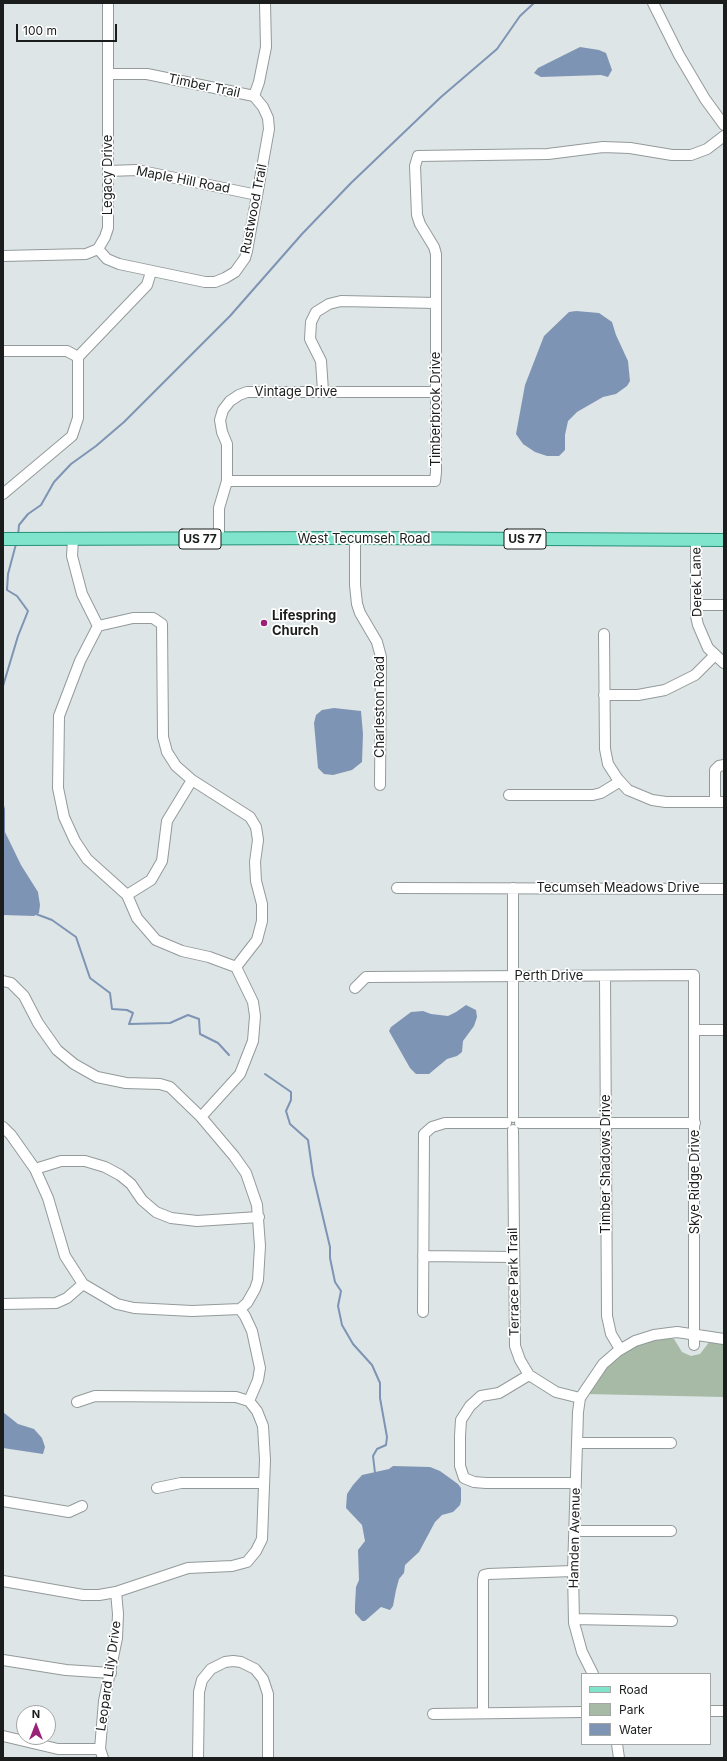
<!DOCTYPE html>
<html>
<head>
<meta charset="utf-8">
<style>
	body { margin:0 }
	#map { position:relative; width:727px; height:1761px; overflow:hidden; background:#dee5e6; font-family:Inter,sans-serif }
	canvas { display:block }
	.frame { position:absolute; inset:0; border:4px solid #1b1d1d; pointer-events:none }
	.legend { position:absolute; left:581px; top:1673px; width:130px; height:72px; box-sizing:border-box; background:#fff; border:1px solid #a4a5a5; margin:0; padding:5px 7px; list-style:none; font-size:12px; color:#1b1d1d }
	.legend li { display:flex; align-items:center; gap:8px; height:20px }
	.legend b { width:20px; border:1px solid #a4a5a5 }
	.north { position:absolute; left:16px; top:1705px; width:40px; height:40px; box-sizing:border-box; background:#fff; border:1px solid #a4a5a5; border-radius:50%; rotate:0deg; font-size:11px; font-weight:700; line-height:16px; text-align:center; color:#1b1d1d }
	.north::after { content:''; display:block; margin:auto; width:14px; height:18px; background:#9b2077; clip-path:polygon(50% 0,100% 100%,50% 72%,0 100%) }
	.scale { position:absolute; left:16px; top:24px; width:101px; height:18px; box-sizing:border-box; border:2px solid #1b1d1d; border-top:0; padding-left:5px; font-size:12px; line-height:14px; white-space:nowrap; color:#1b1d1d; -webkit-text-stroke:3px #fff; paint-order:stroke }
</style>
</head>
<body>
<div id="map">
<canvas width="727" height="1761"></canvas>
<div class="frame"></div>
<ul class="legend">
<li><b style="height:5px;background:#80e3cb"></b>Road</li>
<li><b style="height:11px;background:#a6baa5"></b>Park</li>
<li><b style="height:11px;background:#7e94b4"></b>Water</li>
</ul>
<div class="north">N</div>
<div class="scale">100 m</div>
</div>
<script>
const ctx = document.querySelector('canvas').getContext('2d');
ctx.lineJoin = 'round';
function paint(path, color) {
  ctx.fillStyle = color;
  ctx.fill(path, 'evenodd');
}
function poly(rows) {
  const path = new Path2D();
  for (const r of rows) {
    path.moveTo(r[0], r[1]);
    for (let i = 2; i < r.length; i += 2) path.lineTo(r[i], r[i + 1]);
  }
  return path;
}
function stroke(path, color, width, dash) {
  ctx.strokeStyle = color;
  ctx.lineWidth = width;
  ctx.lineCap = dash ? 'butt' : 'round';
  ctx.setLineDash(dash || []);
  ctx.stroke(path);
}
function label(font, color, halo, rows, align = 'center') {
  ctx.font = font + ' Inter,sans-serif';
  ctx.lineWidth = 3.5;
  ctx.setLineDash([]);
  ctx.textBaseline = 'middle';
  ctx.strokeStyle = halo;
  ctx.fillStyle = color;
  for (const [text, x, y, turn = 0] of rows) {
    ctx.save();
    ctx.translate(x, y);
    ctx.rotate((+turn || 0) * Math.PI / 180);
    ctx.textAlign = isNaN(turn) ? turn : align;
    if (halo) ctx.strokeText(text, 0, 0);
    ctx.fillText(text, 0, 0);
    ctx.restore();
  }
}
const green = poly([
	[664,1338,674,1339,682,1352,691,1356,700,1354,710,1341,724,1342,724,1397,586,1394,601,1372,619,1354,639,1344]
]);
const water = poly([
	[580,47,599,50,606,53,612,70,608,77,601,75,541,77,534,73,538,68],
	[576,311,599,313,612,322,616,335,628,361,630,381,627,386,616,394,603,397,577,412,568,421,565,435,565,450,559,456,547,456,535,452,523,444,516,434,525,385,544,336,569,312],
	[334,708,361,711,363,734,362,762,352,770,333,775,324,774,318,768,314,723,316,715,322,710],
	[3,802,5,809,5,832,21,865,38,892,40,905,39,913,34,916,3,915],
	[466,1005,476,1010,477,1017,474,1026,463,1041,462,1052,457,1056,447,1059,429,1074,416,1074,410,1068,389,1031,391,1027,411,1012,423,1011,431,1014,448,1016,456,1012],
	[3,1412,18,1424,34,1429,42,1438,45,1447,43,1454,3,1448],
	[393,1466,430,1467,440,1471,458,1484,461,1488,461,1501,460,1505,453,1512,442,1515,435,1522,419,1552,405,1565,404,1573,399,1579,396,1590,393,1606,390,1610,381,1607,365,1621,362,1621,355,1613,355,1605,356,1587,359,1580,358,1550,365,1541,362,1525,346,1508,347,1494,353,1485,362,1475,389,1469]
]);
const stream = poly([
	[18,536,19,525,28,514,41,505,54,482,71,464,96,446,124,422,230,316,302,234,351,183,441,97,497,49,520,16,534,3],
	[3,686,18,636,28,611,17,596,7,590,8,574,16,544],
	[36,914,52,920,76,937,90,978,110,993,112,1009,127,1010,133,1013,129,1024,170,1023,188,1015,199,1019,200,1034,218,1043,229,1055],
	[265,1074,291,1092,291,1100,286,1111,290,1124,308,1140,313,1175,330,1247,330,1258,335,1282,341,1291,338,1306,342,1325,353,1344,372,1365,380,1383,380,1398,387,1437,386,1445,377,1449,373,1456,375,1473]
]);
const minor = poly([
	[653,3,679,55,705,99,724,125],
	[109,74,147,74,254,96],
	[254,96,259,82,266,47,265,3],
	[108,171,137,170,257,195],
	[98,249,107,259,119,264,205,282,215,282,225,278,235,272,245,258,247,251,269,129,268,118,263,107,254,96],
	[3,256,86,254,98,249,105,237,108,228,108,3],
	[3,351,67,351,78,357],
	[323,391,321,361,310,339,311,322,316,312,329,304,341,301,436,303],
	[227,481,435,481,436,472,436,254,434,247,420,224,417,215,415,166,418,156,548,154,603,147,630,148,672,155,691,155,707,149,724,136],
	[3,494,72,436,78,418,78,357,147,285,151,272],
	[355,538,355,585,357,604,360,613,377,642,381,657,380,785],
	[73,539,72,556,82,594,98,626],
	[219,539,219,508,227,481,227,444,222,432,220,420,223,410,230,401,239,395,247,392,436,392],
	[696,540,696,616,698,625,708,648,724,663],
	[696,605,724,605],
	[98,626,80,661,59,716,58,788,64,817,75,841,87,859,127,895,137,918,156,940,182,951,209,957,236,967,253,1002,255,1016,253,1041,240,1074,201,1117],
	[98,626,133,618,153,618,162,624,163,737,167,752,176,766,192,780,250,817,256,827,258,840,255,862,256,881,262,904,262,921,257,940,236,967],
	[604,634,605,749,608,764,617,778,628,790,652,800,666,802,724,802],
	[604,695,638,695,665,690,695,675,714,656],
	[509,795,593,795,601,793,619,782],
	[715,802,715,770,719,766,724,765],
	[397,888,724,889],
	[513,888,513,1117],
	[127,895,151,880,162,861,167,821,192,780],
	[605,976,607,1316,611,1334,620,1349],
	[3,981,11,983,24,996,38,1023,57,1050,74,1064,97,1077,126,1083,160,1084,170,1087,201,1117,234,1156,246,1173,257,1205,260,1246,258,1280,255,1289,247,1303,240,1309,245,1316,252,1331,260,1368,258,1380,249,1401],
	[355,988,366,977,694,975,694,1345],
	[694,1030,724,1030],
	[520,1123,695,1123],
	[3,1127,11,1135,35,1169,48,1198,65,1256,83,1284,117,1304,134,1308,192,1311,240,1309],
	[513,1130,515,1346,520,1360,529,1375,556,1392,580,1398],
	[35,1169,61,1161,85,1161,105,1167,120,1175,131,1184,142,1200,156,1212,171,1218,197,1221,259,1217],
	[423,1256,514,1257],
	[3,1304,56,1303,67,1298,83,1284],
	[423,1312,424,1134,432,1127,445,1123,506,1123],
	[529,1375,499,1393,481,1396,470,1406,461,1420,460,1436,460,1466,464,1478,474,1482,486,1483,576,1483],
	[577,1443,671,1443],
	[157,1488,181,1483,264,1483],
	[3,1501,69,1512,82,1506],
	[575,1531,671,1531],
	[3,1581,83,1595,99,1595,116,1592,188,1568,232,1566,247,1562,256,1551,262,1539,265,1460,263,1426,257,1411,249,1401,236,1397,95,1396,77,1402],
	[574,1619,672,1621],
	[3,1660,66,1670,111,1673],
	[593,1674,582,1652,574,1623,573,1571,578,1412,580,1398,603,1364,618,1351,635,1341,654,1335,677,1332,724,1339],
	[710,1711,724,1711],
	[483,1713,483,1580,484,1575,488,1574,573,1571],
	[433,1714,582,1712],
	[3,1736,58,1749,100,1749],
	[617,1744,619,1758],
	[103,1758,100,1749,104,1701,117,1638,118,1614,116,1592],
	[198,1758,199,1692,202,1680,211,1669,225,1662,233,1661,241,1662,255,1669,263,1679,268,1694,268,1758]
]);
const major = poly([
	[3,539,355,538,724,540]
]);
const markers = [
	[264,623,4,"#9b2077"]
];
const shields = [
	[200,539,42],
	[525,539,42]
];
const shieldNames = [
	["US 77",200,539],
	["US 77",525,539]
];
const streetNames = [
	["Timber Trail",204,86,12],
	["Legacy Drive",108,175,-90],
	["Maple Hill Road",183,180,11],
	["Rustwood Trail",254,209,-79],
	["Vintage Drive",296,392],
	["Timberbrook Drive",436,409,-90],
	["West Tecumseh Road",364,539],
	["Derek Lane",697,582,-91],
	["Charleston Road",380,707,-90],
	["Tecumseh Meadows Drive",618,888],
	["Perth Drive",549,976],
	["Timber Shadows Drive",606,1164,-90],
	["Skye Ridge Drive",695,1182,-90],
	["Terrace Park Trail",514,1282,-91],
	["Hamden Avenue",575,1538,-89],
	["Leopard Lily Drive",109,1676,-82]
];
const poiNames = [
	["Lifespring",272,616],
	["Church",272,631]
];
paint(green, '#a6baa5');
paint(water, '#7e94b4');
stroke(stream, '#7e94b4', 2);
stroke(minor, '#949a9a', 12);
stroke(major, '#259178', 14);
stroke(minor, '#fff', 10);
stroke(major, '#80e3cb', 12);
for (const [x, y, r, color] of markers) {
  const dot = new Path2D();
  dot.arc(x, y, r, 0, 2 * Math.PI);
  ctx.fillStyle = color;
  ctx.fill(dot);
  stroke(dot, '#fff', 1.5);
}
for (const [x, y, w] of shields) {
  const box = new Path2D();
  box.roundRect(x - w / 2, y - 10, w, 20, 3);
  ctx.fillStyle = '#fff';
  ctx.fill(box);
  stroke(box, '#1b1d1d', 1);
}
label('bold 12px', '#1b1d1d', null, shieldNames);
label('13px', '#1b1d1d', '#fff', streetNames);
label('bold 13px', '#1b1d1d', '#fff', poiNames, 'left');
</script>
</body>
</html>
